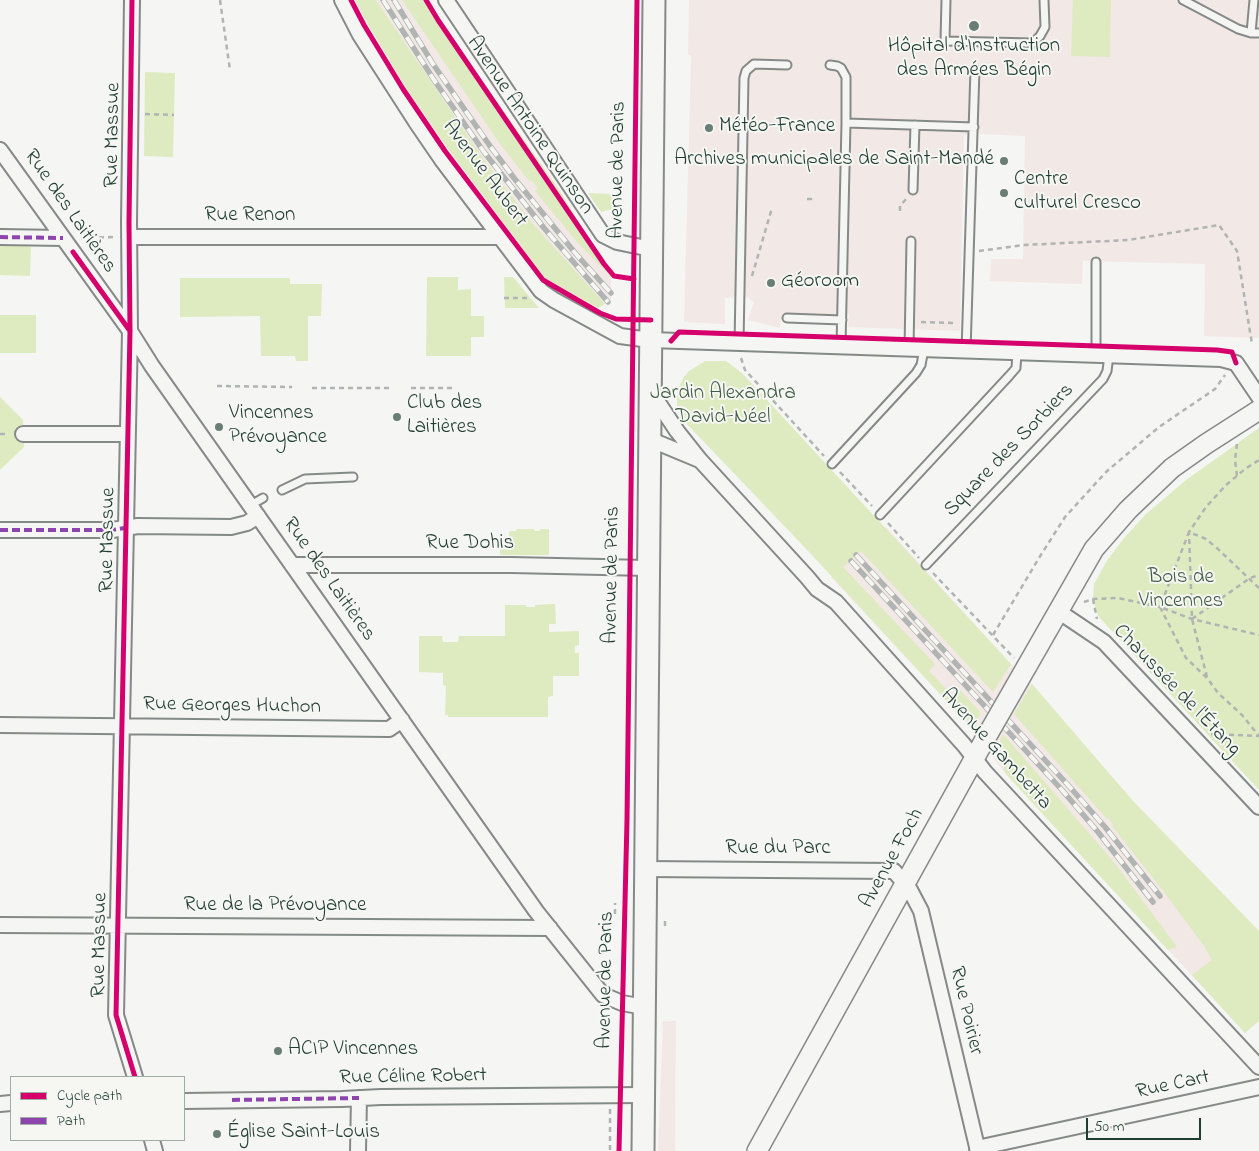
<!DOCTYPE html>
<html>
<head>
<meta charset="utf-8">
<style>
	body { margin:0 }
	#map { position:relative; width:1259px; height:1151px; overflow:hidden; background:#f5f5f3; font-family:"Indie Flower",sans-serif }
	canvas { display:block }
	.legend { position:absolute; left:10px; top:1076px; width:175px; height:65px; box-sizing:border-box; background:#f6f6f2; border:1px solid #a0aca6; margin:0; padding:6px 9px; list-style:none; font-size:15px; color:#1f3d34 }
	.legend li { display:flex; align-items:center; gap:10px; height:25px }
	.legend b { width:25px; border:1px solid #a0aca6 }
	.scale { position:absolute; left:1086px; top:1118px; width:115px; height:22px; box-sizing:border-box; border:2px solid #1f3d34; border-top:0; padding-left:6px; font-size:15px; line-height:18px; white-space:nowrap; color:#1f3d34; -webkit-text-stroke:4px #f6f6f2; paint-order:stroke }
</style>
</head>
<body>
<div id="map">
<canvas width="1259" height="1151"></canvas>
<ul class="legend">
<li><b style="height:6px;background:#d6006c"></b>Cycle path</li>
<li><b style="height:6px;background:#8e44ad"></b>Path</li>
</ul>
<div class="scale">50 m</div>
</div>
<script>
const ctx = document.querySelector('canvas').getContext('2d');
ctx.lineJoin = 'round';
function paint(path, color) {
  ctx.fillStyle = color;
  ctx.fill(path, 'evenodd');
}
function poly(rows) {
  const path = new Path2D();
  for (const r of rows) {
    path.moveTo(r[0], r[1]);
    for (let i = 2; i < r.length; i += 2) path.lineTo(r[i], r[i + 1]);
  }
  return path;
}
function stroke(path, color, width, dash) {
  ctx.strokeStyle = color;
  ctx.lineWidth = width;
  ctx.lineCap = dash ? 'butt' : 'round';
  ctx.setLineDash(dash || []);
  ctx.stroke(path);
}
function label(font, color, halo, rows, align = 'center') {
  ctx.font = font + ' "Indie Flower",sans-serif';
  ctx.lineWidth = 4;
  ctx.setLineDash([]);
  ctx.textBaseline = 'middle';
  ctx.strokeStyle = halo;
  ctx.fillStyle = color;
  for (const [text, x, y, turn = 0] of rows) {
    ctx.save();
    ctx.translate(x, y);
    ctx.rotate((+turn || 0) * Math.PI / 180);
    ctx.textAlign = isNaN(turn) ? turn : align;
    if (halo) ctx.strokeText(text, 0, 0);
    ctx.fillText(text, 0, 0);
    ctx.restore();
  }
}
const built = poly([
	[355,0,422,0,601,266,611,277,611,300,598,308,545,278,448,149,406,88,367,23],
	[689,0,1259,0,1259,338,1204,336,1205,264,1083,261,1082,284,990,281,991,259,1023,259,1025,136,980,134,964,135,960,331,848,327,849,314,842,314,781,316,780,328,748,320,754,302,746,297,725,298,725,324,684,322,691,61,691,55,688,55],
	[886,527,1011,664,1032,684,1133,801,1259,931,1259,1020,1245,1033,1005,773,964,720,831,577],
	[663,1021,676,1021,675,1151,658,1151]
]);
const green = poly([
	[355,0,375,0,377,2,487,164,533,224,605,304,598,308,545,278,448,149,406,88,367,23],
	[402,0,428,0,448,32,558,188,611,275,611,277,578,243,535,191,538,188,531,180,529,181,500,144],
	[1073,0,1111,0,1110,57,1071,56],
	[145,72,175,73,173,157,144,156],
	[588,193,613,194,613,209,601,212],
	[0,239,28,239,28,247,31,247,30,276,0,275],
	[427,277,458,277,458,290,471,289,471,316,484,316,484,337,471,337,471,356,426,356],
	[504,277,513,277,539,308,505,308],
	[180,278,290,278,290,284,322,284,321,316,308,316,308,361,296,361,295,356,261,356,260,316,180,317],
	[0,315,36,315,36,353,0,353],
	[705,361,726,361,742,373,1011,664,993,692,861,551,843,567,932,661,935,664,929,671,953,696,960,690,981,713,978,719,964,720,810,553,684,421,677,406,677,396,679,387,683,378,689,371],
	[0,397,23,420,24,447,0,470],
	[1259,428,1259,790,1098,616,1093,599,1094,584,1108,559,1125,537,1146,514,1186,480],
	[517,529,534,529,535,531,539,531,541,529,549,529,549,555,500,555,500,543,509,543,509,533,510,531,516,531],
	[550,604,555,604,556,624,549,624,549,632,579,631,579,645,575,646,575,653,579,653,579,676,553,676,553,696,548,697,548,717,448,717,448,715,445,715,446,686,443,685,443,673,419,672,419,636,442,636,443,642,458,642,459,636,505,636,505,605,526,605,526,607,535,607,535,605],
	[1032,684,1133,801,1259,931,1259,1021,1245,1033,1192,975,1212,960,1204,946,1164,892,1112,826,1113,825,1109,819,1107,819,1014,714],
	[1003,734,1113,861,1177,947,1168,950,1005,773,1000,740]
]);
const path = poly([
	[220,0,230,70],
	[145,114,174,115],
	[807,199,811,199,811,196,809,196],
	[900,211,900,206,907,198],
	[81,238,115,237],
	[979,251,1024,245,1128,240,1219,225,1237,251,1252,344],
	[752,276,772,208],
	[504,298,528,298],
	[921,322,957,323],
	[741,358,745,370,824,456],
	[217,386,292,387],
	[312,388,391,388],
	[411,388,452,388],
	[0,434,9,434],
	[1237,444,1235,460,1237,476],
	[840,472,872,506],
	[888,523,919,558],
	[933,573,1014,658],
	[1259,588,1218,549,1206,539,1189,532,1160,607,1186,658,1208,679,1218,693,1242,715,1259,736],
	[1093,599,1097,619],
	[1084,602,1093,599,1118,598,1160,607,1192,619,1259,635],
	[1192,619,1250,578,1259,575],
	[993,635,1039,558,1065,517,1106,472,1159,427,1215,389,1225,375],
	[1207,677,1192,619,1189,532,1206,507,1226,485,1245,469,1259,460],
	[1211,734,1259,736],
	[615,914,615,903],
	[665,926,665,919],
	[610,1109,610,1151]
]);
const lane = poly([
	[946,0,945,41,1033,43,1040,36,1045,27,1044,0],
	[1183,0,1238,29,1251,33,1259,33],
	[1251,33,1254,0],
	[830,65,837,66,841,68,846,77,846,123],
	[913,190,915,125],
	[787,318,842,320],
	[739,343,744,78,746,71,754,64,787,65],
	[841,346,846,123,974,127],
	[909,348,911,241],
	[966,351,975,69],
	[1096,355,1096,262],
	[832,464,916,373,921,365,924,349],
	[282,490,305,479,353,477],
	[251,505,263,498],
	[880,515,1009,376,1016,368,1017,353],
	[926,565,1103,379,1107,371,1109,355]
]);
const street = poly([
	[132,0,129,222,130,331,116,1015,135,1077],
	[342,0,360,35,416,122,442,160,541,291,554,300,620,336,650,340,1221,359,1236,363,1259,397],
	[446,0,603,235,617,242,651,249],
	[0,150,130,331,152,366,536,911,603,995,622,1003,644,1007],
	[0,237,63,238],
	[129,237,500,237],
	[651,392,677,431,700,460,807,577,817,589,836,602,964,745,985,772,1259,1067],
	[23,434,127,434],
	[649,439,697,459],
	[0,530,112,530,138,526,231,527,247,523,258,516],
	[292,565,511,565,648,568],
	[1058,611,1104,642,1259,807],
	[0,725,389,729,402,720],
	[645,869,894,871,910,890,921,911,978,1151],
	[0,925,550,928],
	[184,1101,342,1099,381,1097,643,1095],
	[0,1104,11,1103],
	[152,1140,155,1151],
	[977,1148,1259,1087],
	[358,1151,359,1098]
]);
const secondary = poly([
	[1027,666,1094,549,1128,510,1172,468,1206,444,1259,410],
	[757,1151,984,741]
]);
const primary = poly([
	[643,1151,654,0]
]);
const rail = poly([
	[383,0,434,80,484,152,544,228,608,302],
	[394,0,433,64,490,146,514,178,576,254,611,293],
	[856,555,1068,785,1105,827,1160,896],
	[851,561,1062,790,1098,832,1153,902]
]);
const secondaryBridge = poly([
	[984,741,1027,666]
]);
const quiet = poly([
	[0,237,63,238],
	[0,530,112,530,125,528],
	[232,1100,359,1098]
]);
const cycleway = poly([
	[132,0,129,222,130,331,116,1015,135,1077],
	[351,0,364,25,403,89,445,151,543,280,600,313,616,319,651,320],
	[426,0,438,20,604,264,614,276,634,279],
	[73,252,130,331],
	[671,341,679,332,1217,350,1232,352,1236,363],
	[619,1151,627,820,637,0]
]);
const markers = [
	[974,26,6,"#6a7d77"],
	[709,128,5,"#6a7d77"],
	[1004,161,5,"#6a7d77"],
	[1004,193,5,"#6a7d77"],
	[771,283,5,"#6a7d77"],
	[397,417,5,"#6a7d77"],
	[219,427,5,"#6a7d77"],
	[278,1051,5,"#6a7d77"],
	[217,1134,5,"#6a7d77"]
];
const poiNames = [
	["Hôpital d'Instruction",974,48,"center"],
	["des Armées Bégin",974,72,"center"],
	["Météo-France",719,128],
	["Archives municipales de Saint-Mandé",994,161,"right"],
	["Centre",1014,181],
	["culturel Cresco",1014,205],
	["Géoroom",781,283],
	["Club des",407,405],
	["Laitières",407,429],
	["Vincennes",229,415],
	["Prévoyance",229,439],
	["ACIP Vincennes",288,1051],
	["Église Saint-Louis",227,1134]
];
const streetNames = [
	["Avenue Antoine Quinson",529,126,56],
	["Rue Massue",114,135,-89],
	["Avenue de Paris",619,170,-89],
	["Avenue Aubert",484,174,53],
	["Rue des Laitières",69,212,55],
	["Rue Renon",250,217],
	["Square des Sorbiers",1010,451,-46],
	["Rue Massue",109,540,-89],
	["Rue Dohis",470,545],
	["Avenue de Paris",613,575,-89],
	["Rue des Laitières",328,580,55],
	["Chaussée de l'Étang",1176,691,46],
	["Rue Georges Huchon",232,707,1],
	["Avenue Gambetta",995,750,48],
	["Rue du Parc",778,850],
	["Avenue Foch",893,859,-61],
	["Rue de la Prévoyance",275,907],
	["Rue Massue",101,945,-89],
	["Avenue de Paris",607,980,-89],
	["Rue Poirier",965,1011,77],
	["Rue Céline Robert",413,1078,-1],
	["Rue Cart",1173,1086,-12]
];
const parkNames = [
	["Jardin Alexandra",723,395],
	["David-Néel",723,419],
	["Bois de",1181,579],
	["Vincennes",1181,603]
];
paint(built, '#f2e8e5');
paint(green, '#deebc0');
stroke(lane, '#858a88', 11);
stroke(street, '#858a88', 18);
stroke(secondary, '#858a88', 22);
stroke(primary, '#858a88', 25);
stroke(path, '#b0b4b2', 2.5, [5, 4]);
stroke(lane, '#f5f5f3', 7);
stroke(street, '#f5f5f3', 14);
stroke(secondary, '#f5f5f3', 19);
stroke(primary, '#f5f5f3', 21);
stroke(rail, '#b0b4b2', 5.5);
stroke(rail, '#f6f6f2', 4, [11]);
stroke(secondaryBridge, '#858a88', 22, []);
stroke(secondaryBridge, '#f5f5f3', 19);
stroke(quiet, '#8e44ad', 4, [8, 4]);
stroke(cycleway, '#d6006c', 5);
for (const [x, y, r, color] of markers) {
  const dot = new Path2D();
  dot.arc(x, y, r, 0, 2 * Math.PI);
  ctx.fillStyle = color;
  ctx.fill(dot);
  stroke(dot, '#f6f6f2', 2);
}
label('21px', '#1f3d34', '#f6f6f2', poiNames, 'left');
label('21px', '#1f3d34', '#f6f6f2', streetNames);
label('21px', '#415e48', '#f6f6f2', parkNames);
</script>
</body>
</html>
